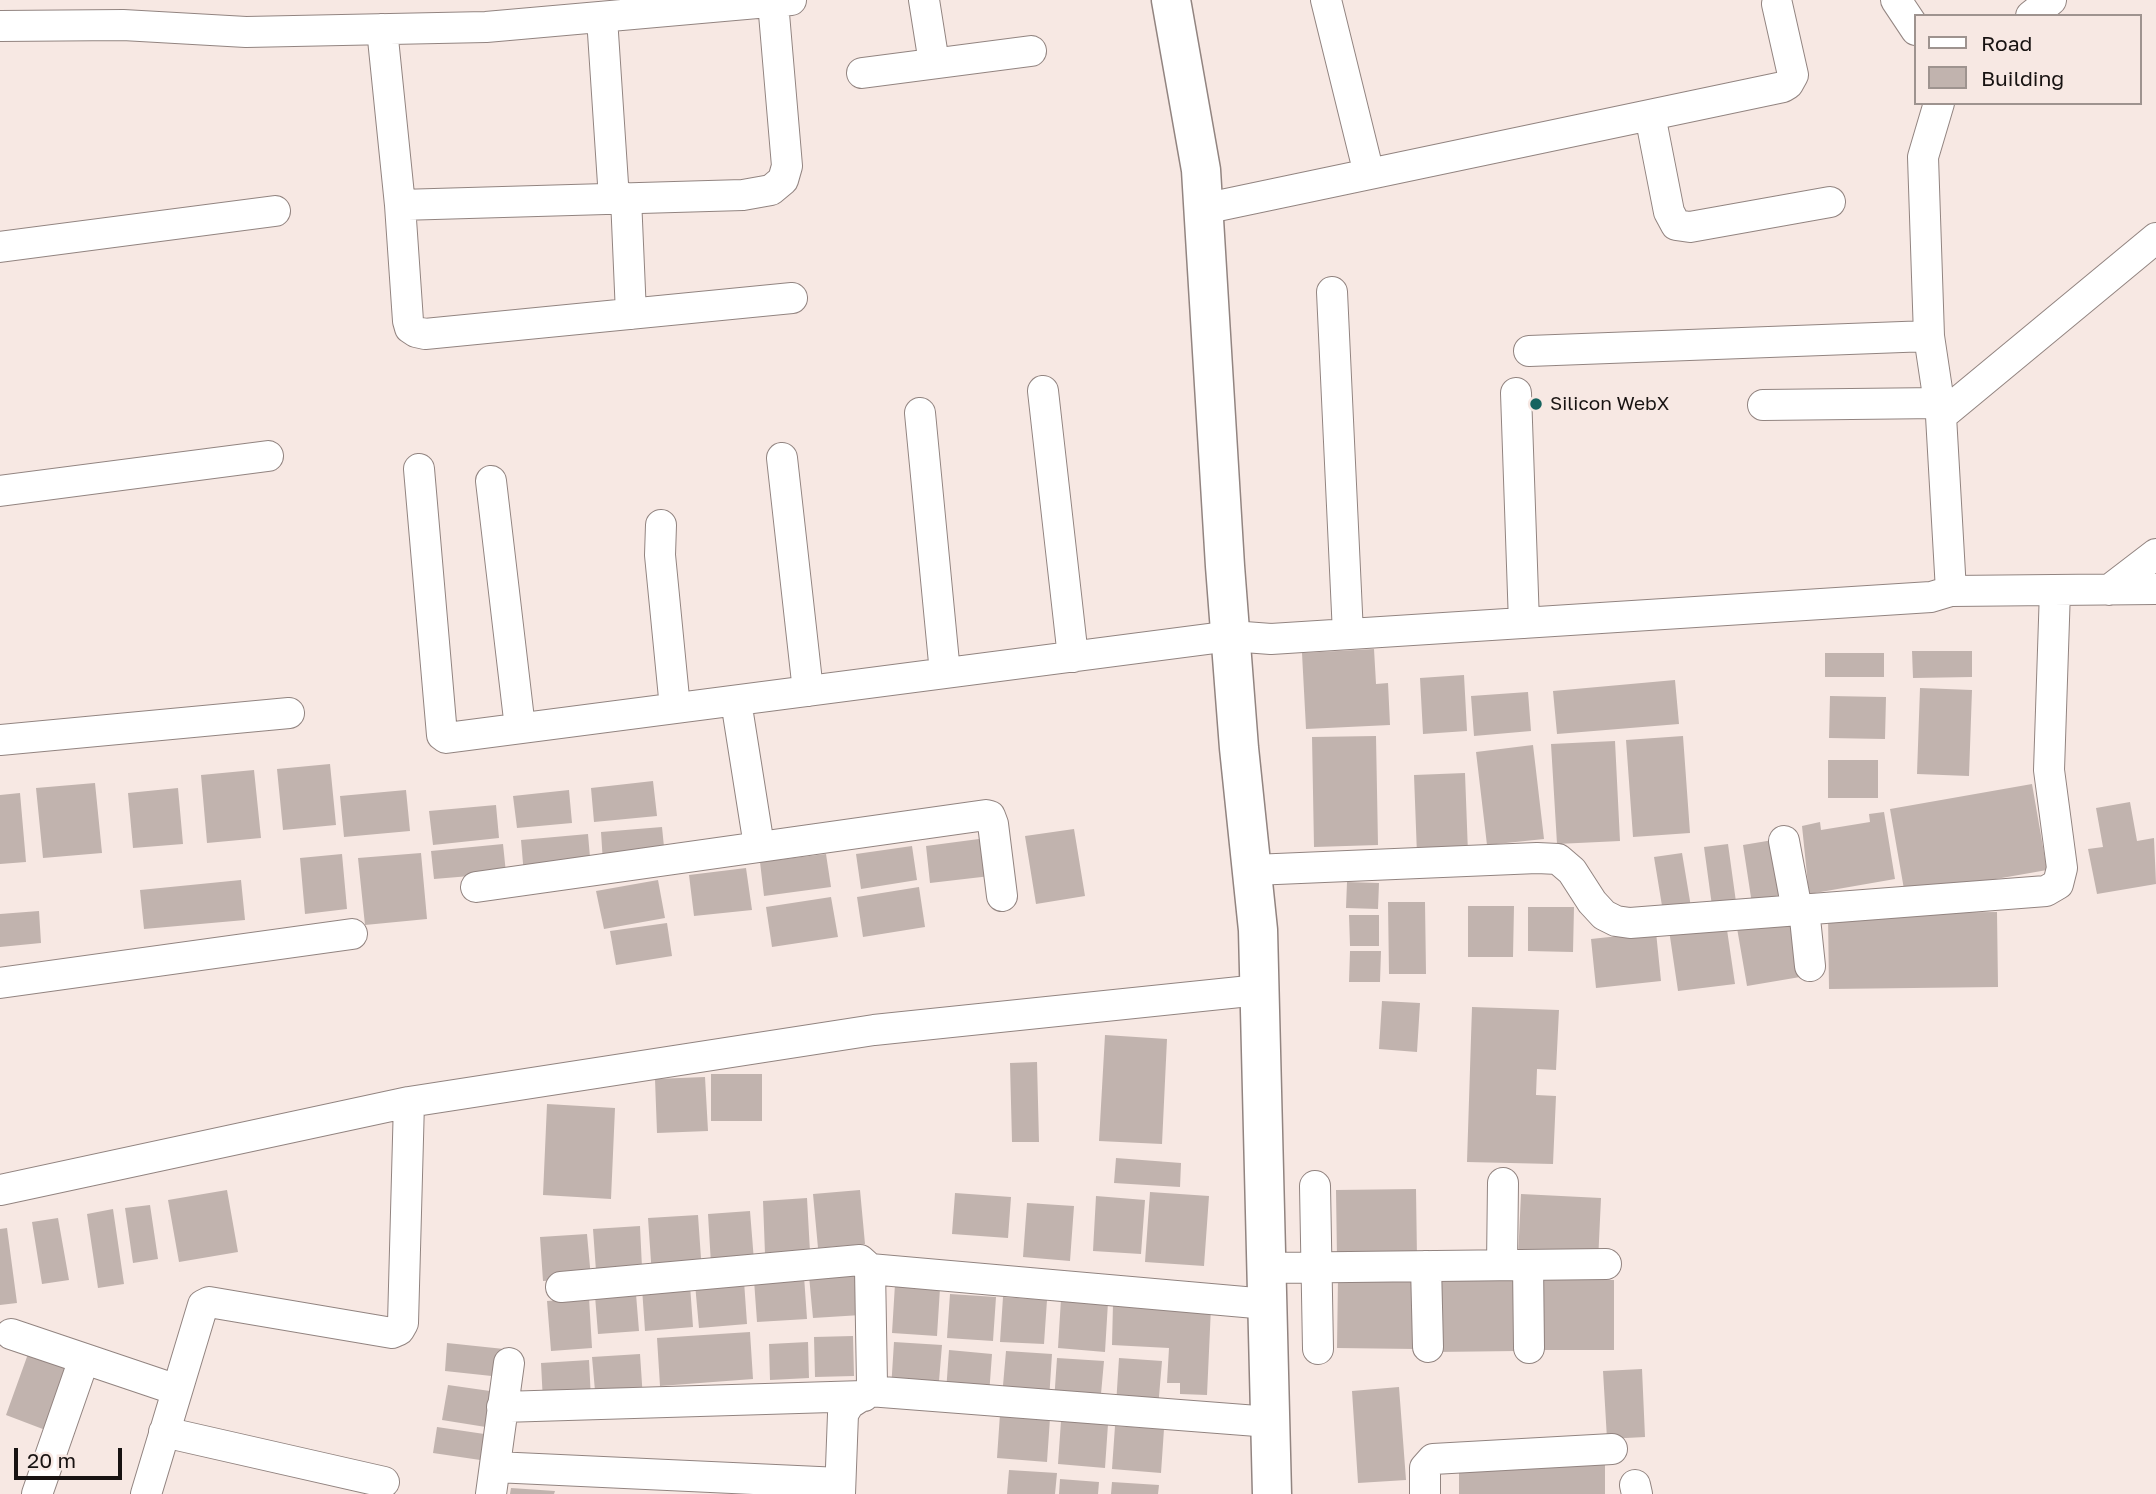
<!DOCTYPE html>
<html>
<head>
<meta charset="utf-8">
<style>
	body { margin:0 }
	#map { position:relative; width:2156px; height:1494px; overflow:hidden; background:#f7e8e3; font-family:"Golos Text",sans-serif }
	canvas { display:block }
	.legend { position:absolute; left:1914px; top:14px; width:228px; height:91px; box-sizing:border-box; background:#f7e8e3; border:2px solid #9e938f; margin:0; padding:9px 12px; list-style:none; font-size:21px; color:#181312 }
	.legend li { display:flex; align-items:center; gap:14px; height:35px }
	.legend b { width:35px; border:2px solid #9e938f }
	.scale { position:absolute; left:14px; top:1448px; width:108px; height:32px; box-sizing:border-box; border:4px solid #181312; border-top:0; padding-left:9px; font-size:21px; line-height:24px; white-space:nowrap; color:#181312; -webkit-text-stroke:5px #f7e8e3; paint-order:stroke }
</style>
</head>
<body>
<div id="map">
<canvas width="2156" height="1494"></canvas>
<ul class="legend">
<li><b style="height:9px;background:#fff"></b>Road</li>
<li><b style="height:19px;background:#c1b3ae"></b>Building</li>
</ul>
<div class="scale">20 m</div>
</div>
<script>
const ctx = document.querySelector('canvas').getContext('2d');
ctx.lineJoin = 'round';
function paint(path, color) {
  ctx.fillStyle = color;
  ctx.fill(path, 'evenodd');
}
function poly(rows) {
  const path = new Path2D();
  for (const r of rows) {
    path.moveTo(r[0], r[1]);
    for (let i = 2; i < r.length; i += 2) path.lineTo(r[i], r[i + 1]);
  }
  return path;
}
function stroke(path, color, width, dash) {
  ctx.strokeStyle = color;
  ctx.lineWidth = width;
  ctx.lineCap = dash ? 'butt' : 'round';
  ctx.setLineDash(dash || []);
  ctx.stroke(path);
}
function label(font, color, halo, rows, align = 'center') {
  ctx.font = font + ' "Golos Text",sans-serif';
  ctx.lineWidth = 6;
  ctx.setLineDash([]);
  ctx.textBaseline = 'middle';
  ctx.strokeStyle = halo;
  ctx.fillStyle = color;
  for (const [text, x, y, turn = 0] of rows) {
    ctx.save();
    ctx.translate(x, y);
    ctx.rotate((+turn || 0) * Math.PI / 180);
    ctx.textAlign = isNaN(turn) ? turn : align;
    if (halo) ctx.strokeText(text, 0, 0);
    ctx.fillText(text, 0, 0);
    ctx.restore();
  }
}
const building = poly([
	[1374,649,1376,684,1388,683,1390,725,1306,729,1302,653],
	[1912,651,1972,651,1972,677,1913,678],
	[1825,653,1884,653,1884,677,1825,677],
	[1464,675,1467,731,1423,734,1420,678],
	[1675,680,1679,724,1557,734,1553,691],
	[1920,688,1972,690,1969,776,1917,774],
	[1528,692,1531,731,1474,736,1471,696],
	[1830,696,1886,697,1885,739,1829,738],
	[1376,736,1378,845,1314,847,1312,737],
	[1683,736,1690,833,1633,837,1626,740],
	[1615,741,1620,841,1557,844,1551,744],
	[1533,745,1544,839,1487,845,1476,752],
	[1828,760,1878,760,1878,798,1828,798],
	[330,764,336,825,283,830,277,769],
	[254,770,261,838,207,843,201,775],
	[1465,773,1468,853,1417,855,1414,775],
	[653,781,657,816,594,822,591,788],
	[95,783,102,853,43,858,36,788],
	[2032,784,2047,870,1905,895,1890,809],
	[178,788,183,844,133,848,128,793],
	[406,790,410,831,344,837,340,796],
	[569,790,572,823,517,828,513,796],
	[20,793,26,862,0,864,0,795],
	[2130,802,2137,841,2154,838,2156,884,2097,894,2088,849,2103,847,2096,808],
	[496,805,499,838,433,845,429,811],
	[1884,812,1895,879,1809,894,1802,826,1820,822,1821,830,1870,822,1869,814],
	[662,827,665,857,603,863,601,832],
	[1074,829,1085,896,1036,904,1025,836],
	[588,834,591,869,524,875,521,840],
	[994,837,999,875,930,883,926,846],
	[1773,840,1782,900,1752,904,1743,845],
	[503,844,506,873,434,879,431,851],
	[1728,844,1736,902,1712,906,1704,847],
	[912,846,917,880,861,889,856,854],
	[421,853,427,919,365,925,358,858],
	[1682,853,1691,907,1663,912,1654,857],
	[342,854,347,909,305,914,300,858],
	[826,854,831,887,764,896,760,862],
	[746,868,752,910,694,916,689,875],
	[241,880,245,920,144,929,140,890],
	[658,880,665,918,604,929,596,891],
	[1347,882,1379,883,1378,909,1346,908],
	[919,887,925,927,863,937,857,897],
	[831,897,838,937,772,947,766,907],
	[1388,902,1425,902,1426,974,1389,974],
	[1468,906,1514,906,1513,957,1468,957],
	[1528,907,1574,907,1573,952,1528,951],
	[39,911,41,943,0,947,0,914],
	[1997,912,1998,987,1829,989,1828,914],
	[1349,915,1379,915,1379,946,1350,946],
	[1797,918,1806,976,1747,986,1737,928],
	[667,923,672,956,616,965,610,931],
	[1726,923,1735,984,1678,991,1669,930],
	[1656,932,1661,981,1596,988,1591,939],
	[1350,951,1381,951,1380,982,1349,982],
	[1382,1001,1420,1003,1417,1052,1379,1049],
	[1472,1007,1559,1010,1556,1070,1537,1069,1536,1095,1556,1096,1553,1164,1467,1162],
	[1105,1035,1167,1039,1162,1144,1099,1141],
	[1037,1062,1039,1142,1012,1142,1010,1063],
	[711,1074,762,1074,762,1121,711,1121],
	[705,1077,708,1131,657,1133,655,1079],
	[547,1104,615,1108,611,1199,543,1195],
	[1116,1158,1181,1163,1180,1187,1114,1183],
	[1416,1189,1417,1259,1337,1259,1336,1190],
	[227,1190,238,1252,179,1262,168,1200],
	[860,1190,865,1244,818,1248,813,1194],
	[1150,1192,1209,1196,1204,1266,1145,1262],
	[955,1193,1011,1197,1008,1238,952,1234],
	[1521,1194,1601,1198,1598,1262,1518,1258],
	[1096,1196,1145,1200,1141,1254,1093,1251],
	[807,1198,810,1252,765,1254,763,1201],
	[1027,1203,1074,1206,1070,1261,1023,1257],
	[150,1205,158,1259,133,1263,125,1208],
	[113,1209,124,1284,98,1288,87,1214],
	[750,1211,754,1261,711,1264,708,1214],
	[698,1215,702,1273,652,1276,648,1218],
	[58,1218,69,1280,42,1284,32,1222],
	[640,1226,642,1268,596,1271,593,1229],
	[7,1228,17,1303,0,1305,0,1229],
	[587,1234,591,1278,543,1281,540,1237],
	[858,1273,861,1315,813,1318,809,1276],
	[804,1276,807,1319,757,1322,754,1280],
	[1338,1278,1415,1279,1415,1349,1337,1348],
	[1435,1279,1515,1279,1516,1351,1435,1352],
	[1535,1279,1614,1280,1614,1350,1535,1350],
	[744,1281,747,1324,699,1328,695,1284],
	[895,1284,940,1288,937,1336,892,1333],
	[690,1285,693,1327,645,1331,642,1288],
	[636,1294,639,1331,598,1334,595,1296],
	[950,1294,996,1297,993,1341,947,1338],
	[1003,1297,1047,1300,1044,1344,1000,1342],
	[589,1298,592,1348,551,1351,547,1301],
	[1061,1299,1108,1302,1105,1352,1058,1348],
	[1113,1304,1211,1307,1207,1395,1180,1394,1180,1383,1167,1383,1169,1348,1112,1345],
	[750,1332,753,1379,660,1386,657,1338],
	[853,1336,854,1376,815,1377,814,1337],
	[808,1342,809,1378,770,1380,769,1344],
	[894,1342,942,1345,938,1393,891,1389],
	[447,1343,504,1349,501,1377,445,1371],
	[949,1350,992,1354,989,1395,946,1392],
	[1006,1351,1052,1354,1049,1400,1002,1397],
	[28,1354,70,1369,48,1431,6,1415],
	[640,1354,643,1399,596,1402,592,1357],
	[1057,1358,1104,1361,1100,1405,1054,1402],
	[1119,1358,1162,1361,1158,1408,1116,1405],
	[589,1360,591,1399,543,1402,541,1363],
	[1642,1369,1645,1437,1607,1439,1603,1371],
	[448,1385,497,1392,492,1428,442,1420],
	[1399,1387,1406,1480,1358,1483,1352,1391],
	[1000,1414,1050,1418,1047,1462,997,1458],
	[1061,1421,1108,1424,1105,1468,1058,1464],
	[1115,1426,1164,1429,1161,1473,1112,1469],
	[437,1427,491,1435,487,1461,433,1453],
	[1605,1463,1605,1494,1459,1494,1459,1464],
	[1009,1470,1057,1473,1055,1494,1007,1494],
	[1060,1479,1099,1482,1098,1494,1059,1494],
	[1112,1482,1159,1485,1158,1494,1111,1494],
	[511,1488,555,1491,554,1494,510,1494]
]);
const street = poly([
	[924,0,934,63],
	[1326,0,1369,174],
	[1896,0,1916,30],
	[773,2,787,166,783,180,771,190,743,195,400,205,408,321,410,328,416,332,425,334,792,298],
	[2031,16,2051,0],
	[602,18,614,199],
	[0,26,123,25,246,32,486,27,791,0],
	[382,29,400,205],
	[862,73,1031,51],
	[1939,103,1923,157,1929,336,1941,416,1951,591],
	[1650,115,1669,212,1676,225,1690,227,1830,202],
	[626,198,631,314],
	[1203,209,1783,87,1788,84,1793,75,1777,4],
	[0,247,275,211],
	[1332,292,1348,634],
	[1529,351,1929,336],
	[1043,391,1073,657],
	[1516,393,1524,623],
	[1763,405,1939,403],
	[920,413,945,673],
	[1941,416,2156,238],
	[782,458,808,691],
	[419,469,442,735,446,738,1231,636,1271,639,1931,597,1951,591,2156,589],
	[491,481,520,728],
	[0,491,268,456],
	[661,525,660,555,675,708],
	[2109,590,2156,554],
	[736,701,759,846],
	[0,740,289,713],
	[1784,841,1797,910],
	[1253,870,1537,858,1558,859,1572,871,1592,902,1604,915,1616,921,1630,923,2046,891,2058,884,2062,868,2049,770,2055,590],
	[476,887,986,815,990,816,993,824,1002,896],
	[1804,909,1810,966],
	[0,983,352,934],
	[1315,1186,1318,1349],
	[0,1190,409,1102,874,1030,1259,990],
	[1502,1265,1503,1183],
	[1528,1265,1529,1348],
	[1426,1266,1428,1347],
	[1265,1268,1606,1264],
	[561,1287,860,1260,870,1269,1267,1304],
	[11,1334,177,1390],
	[869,1391,1270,1422],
	[502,1407,864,1396],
	[164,1432,384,1482],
	[495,1467,840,1483],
	[1635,1485,1637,1494],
	[37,1494,84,1359],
	[146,1494,203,1305,209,1302,392,1333,399,1330,403,1323,409,1102],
	[491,1494,509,1363],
	[840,1494,843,1414,849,1404,869,1391,872,1384,870,1269],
	[1425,1494,1425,1468,1433,1459,1612,1449]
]);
const secondary = poly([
	[1171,0,1201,170,1225,566,1239,748,1258,930,1272,1494]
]);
const markers = [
	[1536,404,7,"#15635f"]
];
const poiNames = [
	["Silicon WebX",1550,404]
];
paint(building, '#c1b3ae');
stroke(street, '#928480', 32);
stroke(secondary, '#928480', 41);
stroke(street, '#fff', 30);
stroke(secondary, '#fff', 38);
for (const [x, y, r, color] of markers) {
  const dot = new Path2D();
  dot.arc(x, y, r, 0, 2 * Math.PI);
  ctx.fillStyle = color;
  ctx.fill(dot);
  stroke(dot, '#f7e8e3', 2.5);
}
label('19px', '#181312', '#f7e8e3', poiNames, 'left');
</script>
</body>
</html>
